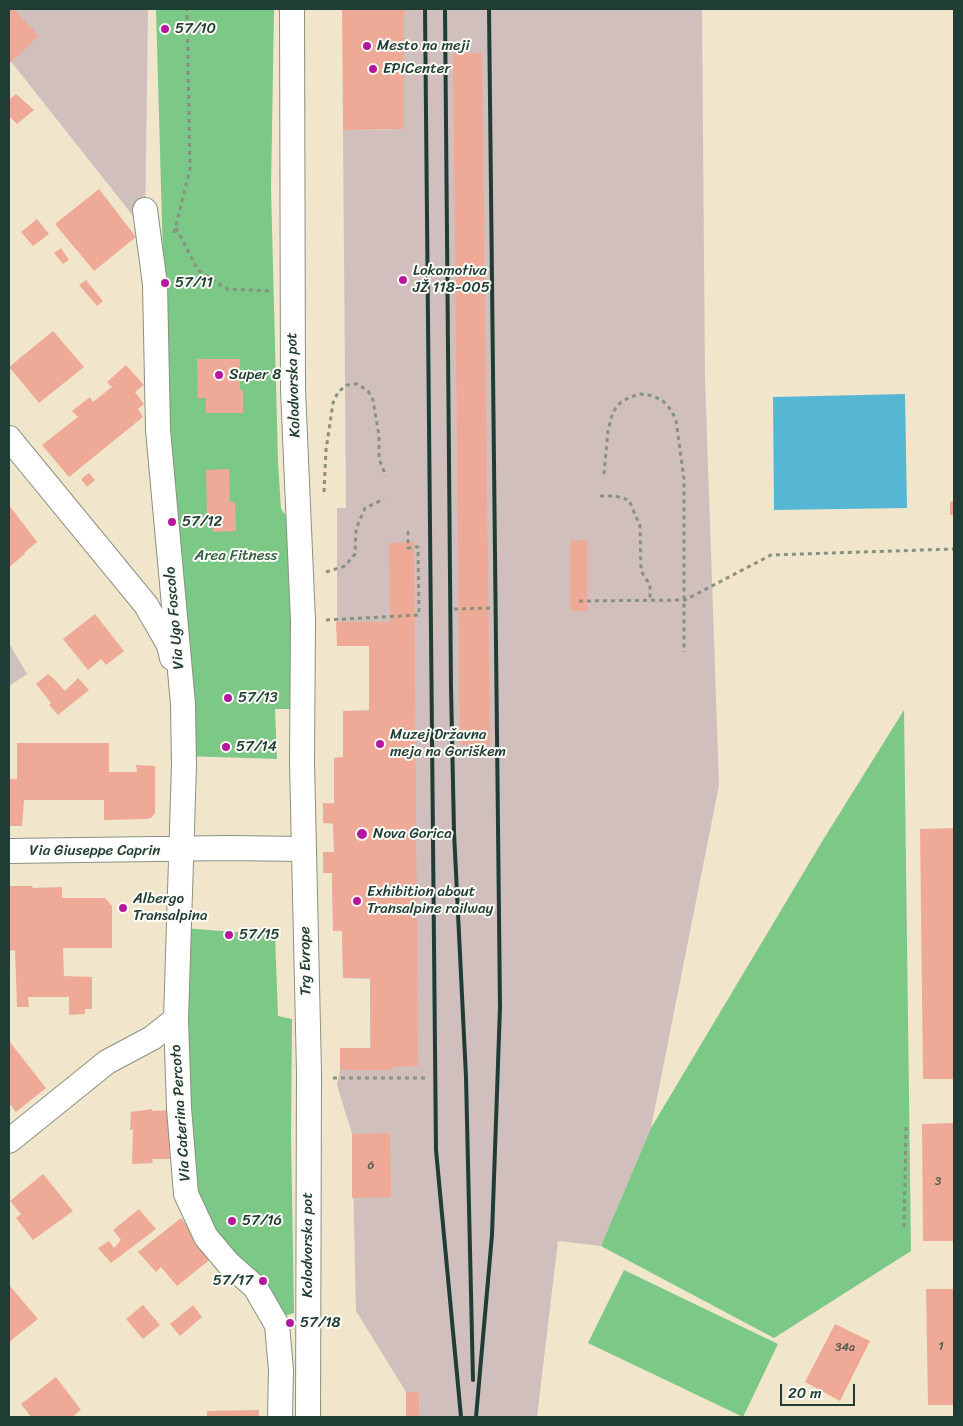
<!DOCTYPE html>
<html>
<head>
<meta charset="utf-8">
<style>
	body { margin:0 }
	#map { position:relative; width:963px; height:1426px; overflow:hidden; background:#f1e6cb; font-family:Sriracha,sans-serif }
	canvas { display:block }
	.frame { position:absolute; inset:0; border:10px solid #1f3d34; pointer-events:none }
	.scale { position:absolute; left:780px; top:1384px; width:75px; height:22px; box-sizing:border-box; border:2px solid #1f3d34; border-top:0; padding-left:6px; font-size:15px; line-height:18px; white-space:nowrap; color:#1f3d34; -webkit-text-stroke:4px #fdfcf7; paint-order:stroke }
</style>
</head>
<body>
<div id="map">
<canvas width="963" height="1426"></canvas>
<div class="frame"></div>
<div class="scale">20 m</div>
</div>
<script>
const ctx = document.querySelector('canvas').getContext('2d');
ctx.lineJoin = 'round';
function paint(path, color) {
  ctx.fillStyle = color;
  ctx.fill(path, 'evenodd');
}
function poly(rows) {
  const path = new Path2D();
  for (const r of rows) {
    path.moveTo(r[0], r[1]);
    for (let i = 2; i < r.length; i += 2) path.lineTo(r[i], r[i + 1]);
  }
  return path;
}
function stroke(path, color, width, dash) {
  ctx.strokeStyle = color;
  ctx.lineWidth = width;
  ctx.lineCap = dash ? 'butt' : 'round';
  ctx.setLineDash(dash || []);
  ctx.stroke(path);
}
function label(font, color, halo, rows, align = 'center') {
  ctx.font = font + ' Sriracha,sans-serif';
  ctx.lineWidth = 4;
  ctx.setLineDash([]);
  ctx.textBaseline = 'middle';
  ctx.strokeStyle = halo;
  ctx.fillStyle = color;
  for (const [text, x, y, turn = 0] of rows) {
    ctx.save();
    ctx.translate(x, y);
    ctx.rotate((+turn || 0) * Math.PI / 180);
    ctx.textAlign = isNaN(turn) ? turn : align;
    if (halo) ctx.strokeText(text, 0, 0);
    ctx.fillText(text, 0, 0);
    ctx.restore();
  }
}
const industrial = poly([
	[9,9,148,9,145,231,9,59],
	[403,9,702,9,705,379,719,785,651,1128,601,1246,558,1241,537,1417,420,1417,419,1392,406,1392,356,1311,352,1134,337,1085,340,1070,340,1048,370,1048,370,979,343,978,342,931,333,931,332,873,323,852,334,852,333,824,323,823,323,804,334,803,334,758,343,757,343,711,369,710,369,646,337,646,337,508,346,508,343,130,404,129],
	[9,643,27,674,9,686]
]);
const green = poly([
	[156,9,274,9,271,189,278,462,281,509,293,525,297,709,275,709,277,759,184,756,169,471],
	[904,710,911,1251,774,1338,601,1246,651,1128,823,840],
	[183,928,275,935,278,1016,292,1019,291,1135,294,1313,278,1318,230,1257,192,1194],
	[624,1270,778,1344,743,1417,588,1343]
]);
const water = poly([
	[905,394,907,508,774,510,773,397]
]);
const building = poly([
	[9,9,14,9,39,36,9,64],
	[342,9,404,9,404,129,343,130],
	[453,53,482,53,490,745,460,745],
	[16,94,34,110,17,124,9,116,9,100],
	[99,189,136,237,94,271,55,224],
	[37,219,49,234,33,246,21,232],
	[61,248,69,260,63,264,54,253],
	[86,280,103,301,97,306,79,285],
	[53,331,84,367,39,403,9,367],
	[197,359,240,359,240,390,243,390,243,413,206,413,206,398,198,398],
	[126,365,144,385,135,392,144,404,138,409,143,417,69,477,42,445,78,417,72,411,90,397,93,402,112,387,107,382],
	[229,469,230,502,235,502,236,531,213,532,212,522,207,523,206,470],
	[89,473,95,480,87,487,81,479],
	[954,501,954,515,950,515,950,502],
	[9,505,37,542,24,553,25,554,9,567],
	[587,540,587,611,570,611,570,541],
	[414,542,418,1066,393,1067,393,1070,340,1070,340,1048,371,1048,370,978,343,978,342,931,333,931,332,873,323,873,323,852,334,852,333,823,323,823,323,803,334,804,334,758,343,757,343,711,369,711,369,646,337,646,336,622,390,622,389,543],
	[95,614,124,651,106,665,101,659,88,670,63,639],
	[48,674,53,678,65,691,78,678,89,690,58,715,49,705,51,703,36,684],
	[17,743,109,743,109,772,137,772,136,765,155,766,155,813,151,818,146,819,104,820,104,800,24,800,22,826,9,826,9,779,17,779],
	[954,828,954,1079,923,1079,920,829],
	[9,886,32,886,33,888,62,887,62,898,105,898,112,906,112,948,63,948,64,976,92,977,92,1009,85,1009,85,1014,69,1015,69,997,28,997,29,1007,17,1007,15,950,9,951],
	[9,1041,46,1088,16,1112,9,1103],
	[152,1109,152,1111,170,1110,171,1159,152,1159,153,1163,132,1164,133,1129,130,1130,131,1112],
	[954,1123,954,1241,923,1241,922,1124],
	[390,1133,391,1197,352,1198,352,1134],
	[43,1174,73,1211,33,1240,16,1218,21,1214,10,1201],
	[139,1209,156,1229,111,1263,98,1248,109,1241,114,1248,121,1240,113,1230],
	[181,1218,212,1258,177,1286,161,1267,156,1272,138,1252],
	[9,1285,38,1319,9,1342],
	[926,1289,954,1289,954,1405,928,1405],
	[143,1305,160,1325,143,1339,126,1319],
	[193,1305,202,1317,180,1336,170,1324],
	[835,1324,870,1341,840,1401,805,1382],
	[56,1377,81,1410,72,1417,31,1417,21,1404],
	[406,1392,419,1392,420,1417,406,1417],
	[259,1410,259,1417,207,1417,207,1411]
]);
const path = poly([
	[176,228,198,270,227,289,269,291],
	[174,233,190,170,187,9],
	[604,474,608,430,613,412,620,403,630,397,641,394,653,396,663,401,671,410,676,420,684,479,684,652],
	[324,492,326,450,333,403,338,392,347,385,357,384,368,391,373,400,379,436,379,459,386,476],
	[600,496,615,496,629,500,640,526,641,571,650,585,650,600],
	[326,572,345,566,355,554,356,529,365,508,384,499],
	[579,601,685,600,771,555,954,549],
	[454,609,491,608],
	[326,620,419,615,418,547,408,548,408,529],
	[416,836,425,836],
	[333,1078,427,1078],
	[904,1227,906,1127]
]);
const street = poly([
	[292,9,293,390,303,621,302,762,309,1072,308,1417],
	[145,210,155,284,158,430,183,704,184,765,176,1019,179,1108,186,1194,206,1237,228,1263,255,1287,277,1325,281,1370,280,1417],
	[9,438,146,605,169,645,172,658],
	[9,851,228,848,304,849],
	[9,1141,107,1062,152,1038,176,1019]
]);
const rail = poly([
	[425,9,436,1150,461,1417],
	[445,9,451,687,454,832,466,1077,473,1380],
	[476,1417,492,1235,500,1007,489,9]
]);
const markers = [
	[165,29,5,"#b5179e"],
	[367,46,5,"#b5179e"],
	[373,69,5,"#b5179e"],
	[403,280,5,"#b5179e"],
	[165,283,5,"#b5179e"],
	[219,375,5,"#b5179e"],
	[172,522,5,"#b5179e"],
	[228,698,5,"#b5179e"],
	[380,744,5,"#b5179e"],
	[226,747,5,"#b5179e"],
	[362,834,6,"#b5179e"],
	[357,901,5,"#b5179e"],
	[123,908,5,"#b5179e"],
	[229,935,5,"#b5179e"],
	[232,1221,5,"#b5179e"],
	[263,1281,5,"#b5179e"],
	[290,1323,5,"#b5179e"]
];
const numberNames = [
	["6",371,1166],
	["3",938,1182],
	["1",941,1347],
	["34a",845,1348]
];
const poiNames = [
	["57/10",175,29],
	["Mesto na meji",377,46],
	["EPICenter",383,69],
	["Lokomotiva",413,271],
	["JŽ 118-005",413,288],
	["57/11",175,283],
	["Super 8",229,375],
	["57/12",182,522],
	["57/13",238,698],
	["Muzej Državna",390,735],
	["meja na Goriškem",390,752],
	["57/14",236,747],
	["Nova Gorica",373,834],
	["Exhibition about",367,892],
	["Transalpine railway",367,909],
	["Albergo",133,899],
	["Transalpina",133,916],
	["57/15",239,935],
	["57/16",242,1221],
	["57/17",253,1281,"right"],
	["57/18",300,1323]
];
const streetNames = [
	["Kolodvorska pot",294,385,-92],
	["Via Ugo Foscolo",175,618,-95],
	["Via Giuseppe Caprin",95,851],
	["Trg Evrope",306,961,-91],
	["Via Caterina Percoto",181,1113,-94],
	["Kolodvorska pot",308,1245,-90]
];
const parkNames = [
	["Area Fitness",236,556]
];
paint(industrial, '#d1bfbe');
paint(green, '#7cc887');
paint(water, '#56b7d4');
paint(building, '#eeaa97');
stroke(street, '#889280', 26);
stroke(path, '#889280', 3, [4, 4]);
stroke(street, '#fff', 24);
stroke(rail, '#1f3d34', 4);
for (const [x, y, r, color] of markers) {
  const dot = new Path2D();
  dot.arc(x, y, r, 0, 2 * Math.PI);
  ctx.fillStyle = color;
  ctx.fill(dot);
  stroke(dot, '#fdfcf7', 2);
}
label('12px', '#53584d', null, numberNames);
label('15px', '#1f3d34', '#fdfcf7', poiNames, 'left');
label('15px', '#1f3d34', '#fdfcf7', streetNames);
label('15px', '#366049', '#fdfcf7', parkNames);
</script>
</body>
</html>
